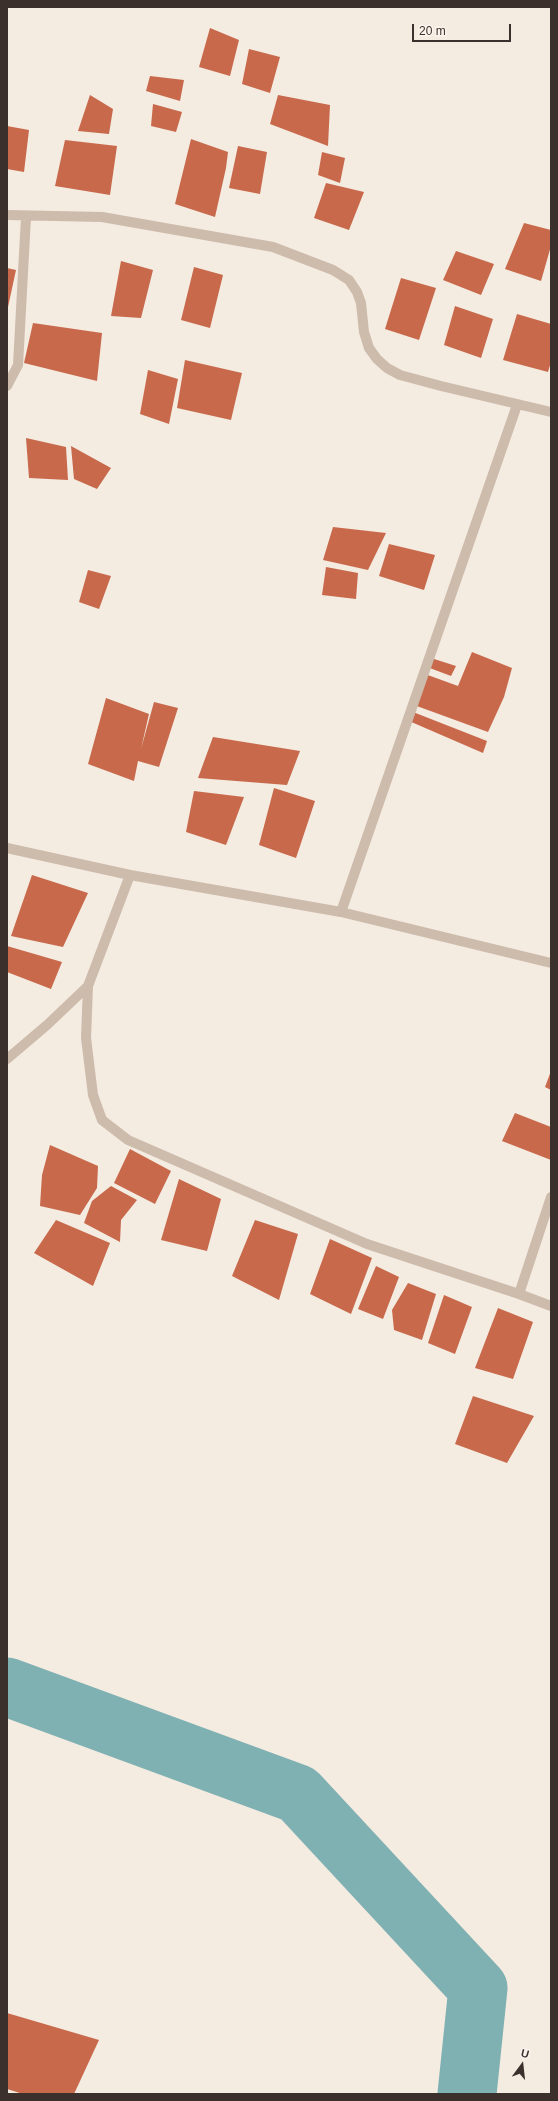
<!DOCTYPE html>
<html>
<head>
<meta charset="utf-8">
<style>
	body { margin:0 }
	#map { position:relative; width:558px; height:2101px; overflow:hidden; background:#f4ebe1; font-family:Arial,sans-serif }
	canvas { display:block }
	.frame { position:absolute; inset:0; border:8px solid #3b302b; pointer-events:none }
	.north { position:absolute; left:502px; top:2045px; width:40px; height:40px; -webkit-text-stroke:3px #fbf5ee; paint-order:stroke; rotate:15deg; font-size:11px; font-weight:700; line-height:16px; text-align:center; color:#3b302b }
	.north::after { content:''; display:block; margin:auto; width:14px; height:18px; background:#3b302b; clip-path:polygon(50% 0,100% 100%,50% 72%,0 100%) }
	.scale { position:absolute; left:412px; top:24px; width:99px; height:18px; box-sizing:border-box; border:2px solid #3b302b; border-top:0; padding-left:5px; font-size:12px; line-height:14px; white-space:nowrap; color:#3b302b; -webkit-text-stroke:3px #fbf5ee; paint-order:stroke }
</style>
</head>
<body>
<div id="map">
<canvas width="558" height="2101"></canvas>
<div class="frame"></div>
<div class="north">U</div>
<div class="scale">20 m</div>
</div>
<script>
const ctx = document.querySelector('canvas').getContext('2d');
ctx.lineJoin = 'round';
function poly(rows) {
  const path = new Path2D();
  for (const r of rows) {
    path.moveTo(r[0], r[1]);
    for (let i = 2; i < r.length; i += 2) path.lineTo(r[i], r[i + 1]);
  }
  return path;
}
function stroke(path, color, width, dash) {
  ctx.strokeStyle = color;
  ctx.lineWidth = width;
  ctx.lineCap = dash ? 'butt' : 'round';
  ctx.setLineDash(dash || []);
  ctx.stroke(path);
}
function paint(path, color) {
  ctx.fillStyle = color;
  ctx.fill(path, 'evenodd');
}
const river = poly([
	[7,1687,298,1794,478,1988,467,2094]
]);
const building = poly([
	[210,28,239,40,230,76,199,67],
	[249,49,280,57,270,93,242,84],
	[150,76,184,80,180,101,146,91],
	[90,95,113,109,109,134,78,131],
	[278,95,330,105,328,146,270,124],
	[153,104,182,112,176,132,151,126],
	[7,126,29,130,24,172,7,169],
	[191,139,228,152,226,168,215,217,175,204],
	[65,140,117,146,110,195,55,186],
	[238,146,267,152,260,194,229,188],
	[322,152,345,158,340,183,318,175],
	[326,183,364,192,349,230,314,218],
	[524,223,551,230,551,246,541,281,505,269],
	[456,251,494,264,481,295,443,280],
	[121,261,153,270,141,318,111,316],
	[194,267,223,275,210,328,181,320],
	[7,268,16,270,8,307,7,307],
	[401,278,436,288,419,340,385,329],
	[455,306,493,319,481,358,444,345],
	[517,314,551,324,551,362,548,372,503,360],
	[33,323,102,333,97,381,24,363],
	[185,360,242,373,231,420,177,408],
	[148,370,178,379,169,424,140,414],
	[26,438,66,447,68,480,29,478],
	[71,446,111,468,97,489,74,479],
	[333,527,386,533,368,570,323,560],
	[389,544,435,555,424,590,379,576],
	[326,567,358,573,356,599,322,595],
	[88,570,111,576,99,609,79,602],
	[472,652,512,668,504,697,488,732,414,705,425,674,458,686],
	[431,658,456,666,451,676,427,667],
	[106,698,149,714,141,749,154,702,178,708,159,767,138,761,134,781,88,764],
	[413,712,487,741,483,753,409,721],
	[213,737,300,751,287,785,198,778],
	[274,788,315,801,296,858,259,845],
	[194,791,244,797,226,845,186,832],
	[32,875,88,893,63,947,11,936],
	[7,946,62,962,51,989,7,972],
	[551,1071,551,1090,545,1087],
	[515,1113,551,1127,551,1160,502,1141],
	[50,1145,98,1166,97,1188,80,1215,40,1206,42,1175],
	[130,1149,171,1171,155,1204,114,1183],
	[179,1179,221,1199,207,1251,161,1240],
	[111,1186,137,1200,121,1220,120,1242,84,1223,92,1201],
	[56,1220,110,1243,93,1286,34,1253],
	[255,1220,298,1234,279,1300,232,1276],
	[330,1239,372,1258,351,1314,310,1294],
	[376,1266,399,1277,383,1319,358,1309],
	[408,1283,436,1294,422,1340,394,1330,392,1310],
	[444,1295,472,1307,455,1354,428,1343],
	[498,1308,533,1322,513,1379,475,1368],
	[473,1396,534,1416,507,1463,455,1444],
	[7,2013,99,2040,74,2094,23,2094,7,2089]
]);
const minor = poly([
	[7,215,102,217,273,247,333,270,349,280,357,292,361,303,364,332,369,348,377,359,387,368,400,375,441,386,551,412],
	[7,386,18,365,26,217],
	[7,848,130,875,341,912,551,963],
	[130,875,88,986,86,1038,93,1095,102,1120,128,1140,367,1244,519,1294,551,1197],
	[341,912,517,405],
	[7,1059,47,1025,88,986],
	[519,1294,551,1306]
]);
stroke(river, '#7fb0b2', 59);
paint(building, '#c8694b');
stroke(minor, '#cdbbac', 10);
</script>
</body>
</html>
